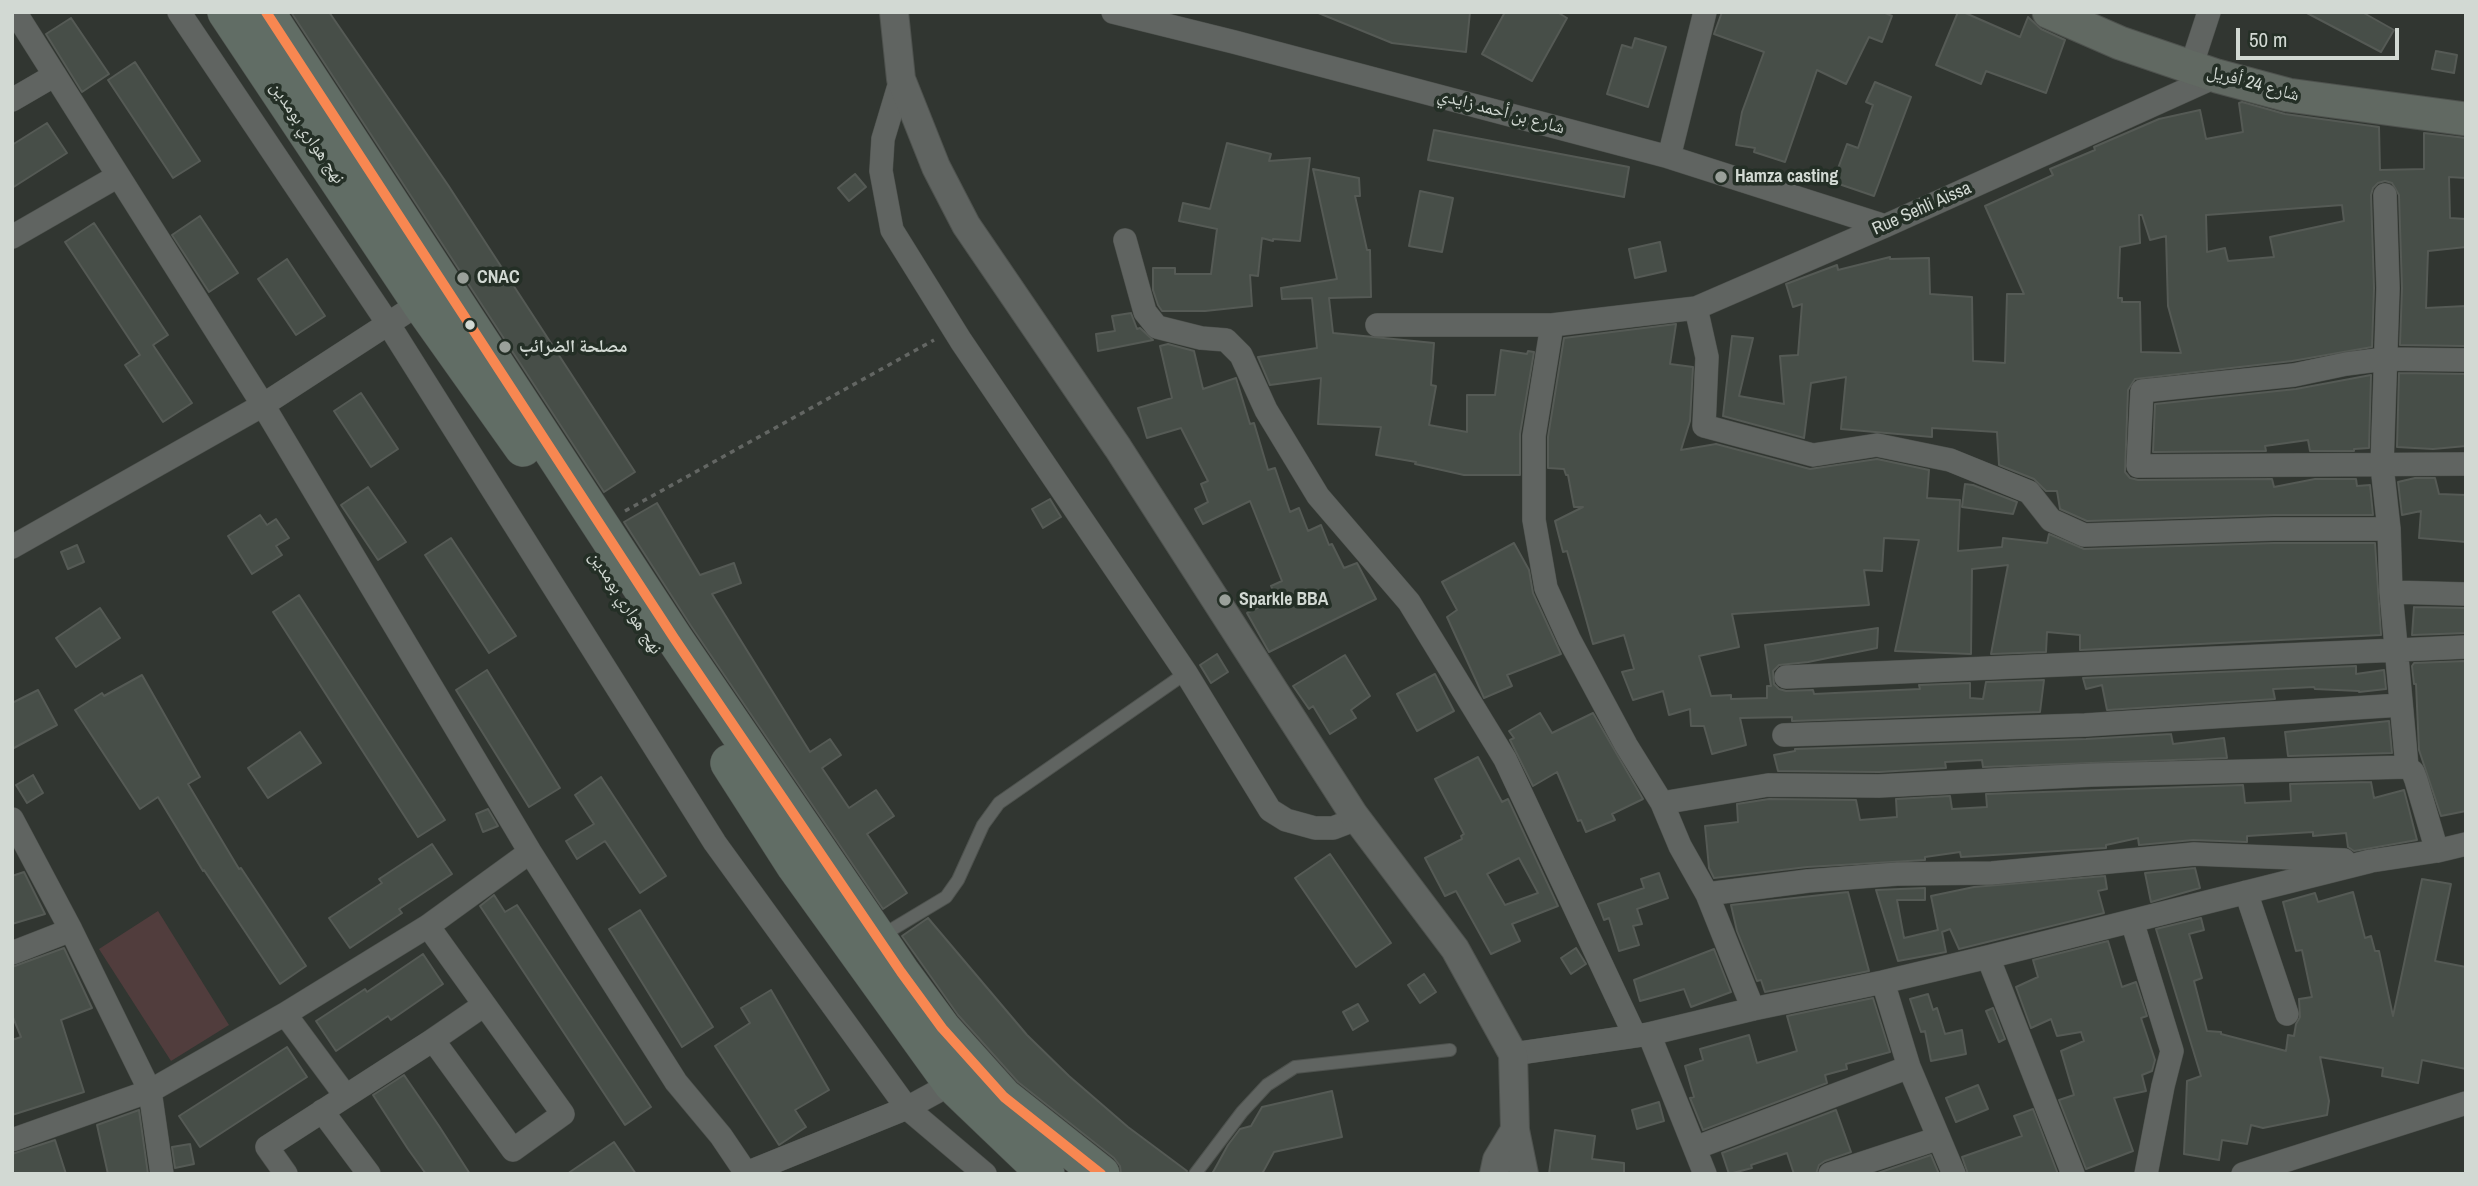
<!DOCTYPE html>
<html>
<head>
<meta charset="utf-8">
<style>
	body { margin:0 }
	#map { position:relative; width:2478px; height:1186px; overflow:hidden; background:#313631; font-family:"Archivo Narrow",sans-serif }
	canvas { display:block }
	.frame { position:absolute; inset:0; border:14px solid #d2d9d3; pointer-events:none }
	.scale { position:absolute; left:2236px; top:28px; width:163px; height:32px; box-sizing:border-box; border:4px solid #d2d9d3; border-top:0; padding-left:9px; font-size:21px; line-height:24px; white-space:nowrap; color:#d2d9d3; -webkit-text-stroke:5px #242f26; paint-order:stroke }
</style>
</head>
<body>
<div id="map">
<canvas width="2478" height="1186"></canvas>
<div class="frame"></div>
<div class="scale">50 m</div>
</div>
<script>
const ctx = document.querySelector('canvas').getContext('2d');
ctx.lineJoin = 'round';
function paint(path, color) {
  ctx.fillStyle = color;
  ctx.fill(path, 'evenodd');
}
function poly(rows) {
  const path = new Path2D();
  for (const r of rows) {
    path.moveTo(r[0], r[1]);
    for (let i = 2; i < r.length; i += 2) path.lineTo(r[i], r[i + 1]);
  }
  return path;
}
function stroke(path, color, width, dash) {
  ctx.strokeStyle = color;
  ctx.lineWidth = width;
  ctx.lineCap = dash ? 'butt' : 'round';
  ctx.setLineDash(dash || []);
  ctx.stroke(path);
}
function label(font, color, halo, rows, align = 'center') {
  ctx.font = font + ' "Archivo Narrow","Noto Naskh Arabic",sans-serif';
  ctx.lineWidth = 7;
  ctx.setLineDash([]);
  ctx.textBaseline = 'middle';
  ctx.strokeStyle = halo;
  ctx.fillStyle = color;
  for (const [text, x, y, turn = 0] of rows) {
    ctx.save();
    ctx.translate(x, y);
    ctx.rotate((+turn || 0) * Math.PI / 180);
    ctx.textAlign = isNaN(turn) ? turn : align;
    if (halo) ctx.strokeText(text, 0, 0);
    ctx.fillText(text, 0, 0);
    ctx.restore();
  }
}
const green = poly([
	[158,911,229,1025,171,1061,99,949]
]);
const building = poly([
	[291,12,329,12,448,185,635,472,604,492,291,12],
	[1316,12,1470,12,1466,52,1392,43,1316,12],
	[1505,12,1557,12,1567,18,1532,81,1482,54,1505,12],
	[1722,12,1883,12,1892,16,1882,42,1869,37,1846,84,1817,70,1785,162,1754,152,1755,148,1736,145,1742,112,1764,52,1714,34,1722,12],
	[1958,12,1963,12,2020,37,2028,17,2041,29,2065,40,2046,93,1986,71,1981,84,1936,65,1958,12],
	[2305,12,2362,12,2394,30,2381,52,2305,12],
	[71,18,109,74,82,92,46,34,71,18],
	[1635,38,1666,47,1648,107,1607,94,1622,45,1632,48,1635,38],
	[2436,51,2457,55,2454,73,2432,69,2436,51],
	[135,62,200,161,173,178,108,80,135,62],
	[1875,82,1911,97,1874,196,1833,182,1847,144,1858,148,1873,105,1866,102,1875,82],
	[2242,102,2285,114,2379,127,2380,170,2424,169,2424,133,2466,138,2466,178,2449,177,2450,218,2466,219,2466,247,2428,251,2426,308,2466,306,2466,346,2400,345,2402,288,2399,195,2392,183,2385,181,2378,183,2373,188,2371,195,2374,288,2372,347,2292,361,2135,379,2128,390,2125,472,2130,478,2138,480,2272,479,2274,487,2315,479,2356,479,2357,486,2370,485,2373,515,2274,515,2087,521,2060,509,2057,491,2046,491,2034,479,1999,465,1997,432,1932,428,1932,437,1841,429,1846,377,1811,383,1804,438,1723,416,1732,336,1753,338,1739,396,1784,404,1780,356,1798,355,1802,304,1793,307,1786,284,1837,265,1838,270,1890,257,1890,259,1929,258,1930,294,1972,297,1973,361,2005,363,2007,294,2024,294,1985,206,2053,175,2050,169,2095,150,2094,147,2159,119,2200,110,2206,139,2243,132,2239,103,2242,102],
	[2342,205,2344,221,2270,237,2274,257,2228,261,2225,248,2207,252,2206,215,2342,205],
	[2139,215,2142,215,2150,240,2166,236,2168,306,2181,353,2141,352,2140,302,2122,302,2122,298,2118,298,2120,247,2140,243,2139,215],
	[47,123,67,153,12,188,12,145,47,123],
	[1434,130,1629,167,1624,197,1428,160,1434,130],
	[1227,143,1271,154,1269,161,1310,158,1300,241,1273,239,1273,241,1262,238,1258,276,1250,275,1252,306,1205,311,1162,311,1158,305,1153,290,1153,268,1175,268,1175,274,1211,274,1217,229,1179,221,1183,203,1210,209,1227,143],
	[1313,169,1359,178,1360,196,1355,196,1367,250,1370,250,1371,297,1329,298,1333,333,1434,343,1431,385,1436,386,1429,425,1467,432,1467,395,1495,395,1501,350,1527,354,1528,351,1534,352,1520,434,1520,475,1464,475,1415,464,1416,462,1376,455,1381,427,1318,424,1321,378,1270,385,1258,357,1317,348,1312,298,1282,299,1281,288,1337,279,1313,169],
	[855,174,866,187,849,201,838,188,855,174],
	[1420,191,1453,198,1442,252,1409,246,1420,191],
	[200,216,238,273,209,292,172,235,200,216],
	[94,223,168,335,153,345,192,403,163,422,125,365,140,355,65,242,94,223],
	[1660,242,1666,271,1635,278,1629,249,1660,242],
	[287,259,325,316,296,335,258,279,287,259],
	[1131,313,1137,329,1140,328,1153,340,1098,351,1096,334,1115,331,1112,316,1131,313],
	[1676,324,1670,364,1693,367,1690,421,1681,450,1716,444,1810,469,1877,459,1929,470,1927,498,1960,500,1958,551,2002,547,2003,538,2047,543,2049,534,2084,549,2274,543,2375,543,2381,635,2080,650,2080,635,2047,632,2046,652,1991,654,2008,565,1972,569,1971,654,1895,651,1919,540,1884,538,1882,571,1864,570,1869,605,1732,614,1739,647,1699,656,1711,696,1731,695,1731,699,1767,698,1767,686,1771,686,1765,645,1878,628,1877,648,1808,662,1779,665,1773,671,1774,684,1779,689,1786,691,1813,690,1814,694,1920,689,1919,685,1970,683,1970,698,1983,699,1986,682,2044,680,2040,712,1792,721,1792,717,1740,718,1746,745,1712,754,1704,726,1691,726,1690,709,1669,715,1663,691,1633,700,1622,672,1634,669,1624,635,1593,644,1567,551,1563,552,1555,521,1583,507,1574,507,1568,475,1566,475,1564,469,1548,468,1548,437,1564,338,1676,324],
	[1168,344,1194,351,1203,389,1236,378,1250,424,1254,423,1268,470,1275,468,1290,512,1299,508,1308,531,1321,525,1329,545,1332,544,1344,568,1357,563,1376,599,1269,652,1247,613,1277,598,1271,586,1282,581,1250,501,1203,524,1195,509,1208,502,1201,484,1208,481,1181,428,1147,438,1138,408,1172,398,1160,346,1168,344],
	[2399,373,2466,374,2466,446,2433,449,2397,447,2399,373],
	[2371,375,2369,448,2354,449,2354,451,2310,451,2308,440,2265,446,2266,451,2153,452,2155,404,2296,389,2371,375],
	[361,393,398,449,371,467,334,411,361,393],
	[2415,478,2435,478,2439,494,2466,495,2466,542,2419,538,2421,511,2402,515,2398,482,2415,478],
	[1965,484,1973,485,2017,502,2013,514,1962,507,1965,484],
	[368,487,406,542,378,560,341,505,368,487],
	[1050,499,1061,517,1043,528,1032,509,1050,499],
	[657,503,700,575,734,563,741,583,712,594,810,752,830,739,841,755,822,768,849,808,876,790,894,816,867,834,907,893,883,909,691,626,624,522,657,503],
	[260,515,267,525,276,519,289,538,276,546,282,555,252,574,228,536,260,515],
	[451,538,516,636,489,653,425,555,451,538],
	[1514,543,1529,570,1533,593,1561,654,1507,675,1512,686,1484,698,1447,617,1457,610,1442,582,1514,543],
	[77,545,84,562,68,569,61,552,77,545],
	[299,595,445,820,418,837,273,612,299,595],
	[2414,607,2466,608,2466,633,2412,635,2414,607],
	[100,608,120,638,76,667,56,638,100,608],
	[1217,654,1228,672,1211,683,1200,665,1217,654],
	[1345,655,1370,696,1351,710,1356,718,1330,734,1313,706,1309,709,1293,686,1345,655],
	[2466,661,2466,811,2441,816,2419,750,2416,684,2414,684,2412,666,2414,663,2466,661],
	[2356,666,2356,674,2384,670,2386,689,2359,692,2359,691,2315,689,2314,687,2273,689,2275,699,2107,710,2102,685,2086,689,2083,678,2356,666],
	[487,670,560,788,529,807,456,690,487,670],
	[1435,674,1454,711,1417,731,1397,694,1435,674],
	[142,675,200,777,188,784,239,869,241,868,306,966,280,984,204,870,203,871,158,797,140,809,75,710,102,693,104,696,142,675],
	[38,690,57,725,12,749,12,703,38,690],
	[1540,713,1552,733,1593,713,1643,799,1612,814,1615,820,1586,832,1581,820,1578,821,1557,772,1533,786,1510,740,1514,738,1509,731,1540,713],
	[2389,721,2392,753,2288,756,2285,732,2389,721],
	[300,732,321,763,268,798,248,768,300,732],
	[2171,734,2173,744,2224,738,2227,758,1983,767,1982,760,1945,762,1946,768,1879,772,1778,771,1774,755,1795,751,1795,749,2086,739,2171,734],
	[1478,757,1502,802,1508,799,1558,906,1512,924,1520,941,1491,954,1456,891,1445,896,1425,858,1462,839,1461,836,1464,834,1435,779,1478,757],
	[1519,858,1538,893,1505,905,1487,874,1519,858],
	[33,775,43,793,27,803,16,785,33,775],
	[601,777,666,876,640,893,605,841,577,859,566,841,594,824,575,795,601,777],
	[2371,782,2374,798,2404,790,2417,840,2354,851,2348,847,2346,833,2313,836,2313,832,2247,836,2247,842,2193,840,2139,845,2138,838,2106,845,2106,848,1961,857,1960,852,1925,857,1925,860,1807,867,1714,878,1709,868,1705,826,1738,822,1737,804,1769,799,1856,800,1860,820,1897,817,1896,799,1950,796,1952,809,1987,807,1986,794,2243,785,2245,803,2291,801,2290,784,2371,782],
	[488,809,498,826,483,832,476,814,488,809],
	[432,844,452,874,399,909,402,913,350,948,329,918,382,883,379,879,432,844],
	[1330,854,1391,943,1356,967,1295,878,1330,854],
	[2195,868,2200,888,2151,902,2145,873,2195,868],
	[24,872,45,914,12,924,12,876,24,872],
	[1659,873,1668,898,1637,909,1642,924,1633,926,1639,945,1619,951,1609,918,1604,920,1598,904,1644,888,1641,879,1659,873],
	[2105,876,2107,889,2098,891,2104,913,1959,949,1950,929,1942,932,1946,952,1898,961,1876,890,1925,888,1925,900,1897,900,1904,938,1938,930,1931,896,1974,887,2105,876],
	[2422,879,2451,884,2435,961,2466,967,2466,1069,2422,1060,2418,1083,2382,1076,2383,1068,2320,1057,2329,1101,2327,1115,2263,1128,2251,1125,2247,1144,2222,1140,2219,1160,2184,1154,2187,1081,2201,1076,2156,929,2201,918,2204,930,2189,934,2202,978,2194,981,2207,1031,2221,1032,2221,1034,2286,1051,2288,1035,2294,1036,2296,1024,2300,1017,2299,999,2312,997,2302,950,2296,951,2283,902,2315,893,2318,902,2353,892,2365,938,2371,936,2375,951,2379,951,2393,1016,2422,879],
	[1848,892,1869,971,1765,992,1761,980,1757,981,1737,931,1731,905,1848,892],
	[494,895,505,912,517,905,651,1107,625,1125,480,906,494,895],
	[640,910,713,1027,682,1047,609,929,640,910],
	[928,918,1027,1035,1069,1076,1128,1127,1187,1171,1186,1174,1121,1174,1120,1166,1114,1158,1018,1082,958,1015,902,936,928,918],
	[2108,941,2122,987,2136,982,2147,1016,2141,1018,2155,1060,2152,1071,2142,1075,2146,1091,2114,1098,2133,1151,2086,1169,2059,1100,2074,1095,2061,1051,2084,1041,2081,1032,2057,1036,2051,1019,2031,1028,2016,987,2038,977,2033,960,2108,941],
	[64,948,92,1008,61,1020,84,1092,12,1115,12,1040,21,1037,12,1015,12,967,64,948],
	[1576,948,1586,964,1571,974,1561,958,1576,948],
	[1714,949,1731,992,1691,1007,1684,989,1640,1001,1634,980,1714,949],
	[423,954,443,984,391,1020,388,1016,336,1051,316,1021,365,989,367,992,423,954],
	[1424,974,1436,992,1420,1003,1408,985,1424,974],
	[771,990,829,1090,795,1110,806,1127,779,1145,715,1046,750,1023,741,1008,771,990],
	[1928,994,1933,1010,1937,1008,1945,1034,1962,1030,1966,1054,1931,1061,1925,1031,1921,1032,1910,999,1928,994],
	[1873,998,1890,1052,1846,1064,1847,1069,1825,1075,1827,1083,1703,1130,1690,1098,1694,1097,1685,1066,1703,1060,1700,1049,1749,1035,1757,1063,1797,1051,1787,1016,1873,998],
	[1358,1004,1368,1021,1353,1030,1343,1012,1358,1004],
	[1993,1008,2005,1039,1999,1042,1986,1011,1993,1008],
	[287,1047,307,1077,200,1147,179,1116,287,1047],
	[404,1075,439,1126,470,1174,426,1174,408,1149,373,1095,404,1075],
	[1978,1085,1988,1109,1956,1122,1946,1098,1978,1085],
	[1332,1091,1342,1137,1274,1152,1262,1174,1212,1174,1228,1145,1240,1129,1251,1126,1262,1107,1332,1091],
	[1659,1102,1664,1121,1637,1129,1632,1110,1659,1102],
	[2033,1109,2058,1174,1968,1174,1962,1157,2022,1136,2014,1116,2033,1109],
	[139,1110,148,1174,108,1174,97,1125,139,1110],
	[1836,1110,1851,1152,1825,1161,1819,1165,1816,1174,1794,1174,1787,1153,1751,1165,1752,1168,1729,1174,1722,1153,1836,1110],
	[1555,1130,1595,1136,1592,1159,1624,1163,1624,1174,1549,1174,1555,1130],
	[55,1140,66,1174,12,1174,12,1154,55,1140],
	[614,1142,636,1174,567,1174,614,1142],
	[190,1144,194,1164,175,1168,172,1147,190,1144],
	[1931,1155,1939,1174,1875,1174,1931,1155]
]);
const path = poly([
	[625,511,934,340]
]);
const service = poly([
	[881,936,946,897,958,880,983,825,999,803,1186,673],
	[1195,1174,1242,1112,1267,1085,1295,1067,1450,1050]
]);
const minor = poly([
	[15,12,263,405,530,852,676,1082,721,1136,746,1173],
	[179,12,389,325,715,843,907,1108,985,1174],
	[1113,12,1234,42,1669,157,1885,226],
	[2191,67,2209,12],
	[901,79,883,139,881,171,892,230,961,341,1186,673,1270,810,1286,820,1315,828,1333,828,1346,823,1354,815],
	[12,100,55,75],
	[1669,157,1705,12],
	[2385,195,2388,288,2382,466,2389,529,2391,592,2466,594],
	[12,237,118,176],
	[1125,240,1145,312,1157,327,1201,338,1226,340,1241,355,1266,410,1318,496,1409,602,1505,759,1635,1036],
	[1696,308,1707,357,1704,426,1813,455,1877,445,1950,460,2029,492,2051,520,2084,535,2274,529,2389,529],
	[1377,325,1552,325,1696,308,1885,226,2217,76],
	[1552,325,1534,436,1534,520,1546,588,1569,639,1626,745,1662,803,1680,846,1707,894,1753,1009],
	[2466,360,2385,359,2346,364,2294,375,2142,391,2138,466,2466,464],
	[12,547,263,405,420,303],
	[2391,592,2407,767,2413,772,2416,780,2437,851],
	[1786,677,2466,647],
	[1784,735,2085,725,2401,705],
	[1662,803,1768,785,1879,786,2091,775,2407,767],
	[12,819,71,930,150,1091,162,1174],
	[2246,892,2287,1014],
	[1707,894,1808,881,1897,874,1992,873,2194,854,2344,860],
	[2132,921,2172,1051,2163,1086,2146,1174],
	[12,953,71,930],
	[1988,957,2073,1174],
	[1883,982,1909,1067,1954,1174],
	[484,1005,433,1040,513,1150,563,1114,428,926,530,852],
	[1649,1034,1705,1174],
	[1513,1054,1649,1034,1753,1009,1883,982,1988,957,2371,861,2437,851,2466,844],
	[345,1095,285,1014,428,926],
	[322,1111,369,1174],
	[12,1140,150,1091,285,1014],
	[1695,1148,1909,1067],
	[286,1174,267,1147,433,1040],
	[744,1174,907,1108,962,1078],
	[1830,1174,1939,1138],
	[2243,1174,2466,1103]
]);
const tertiary = poly([
	[894,12,901,79,936,167,966,225,1118,448,1354,815,1455,949,1513,1054,1515,1130,1524,1174],
	[1494,1174,1497,1160,1515,1130]
]);
const secondary = poly([
	[2049,12,2120,43,2217,76,2288,95,2466,119]
]);
const primary = poly([
	[226,12,420,303,523,448],
	[266,12,674,638,901,972,942,1028,1004,1097,1101,1174],
	[729,763,795,866,952,1084,1046,1174]
]);
const bus1 = poly([
	[266,12,674,638,901,972,942,1028,1004,1097,1101,1174]
]);
const markers = [
	[1721,177,7,"#9aa09a"],
	[463,278,7,"#9aa09a"],
	[470,325,6,"#d2d9d3"],
	[505,347,7,"#9aa09a"],
	[1225,600,7,"#9aa09a"]
];
const streetNames = [
	["شارع 24 أفريل",2253,84,15],
	["شارع بن أحمد زايدي",1501,112,15],
	["نهج هواري بومدين",307,133,56],
	["Rue Sehli Aissa",1922,209,-24],
	["نهج هواري بومدين",625,603,57]
];
const poiNames = [
	["Hamza casting",1735,177],
	["CNAC",477,278],
	["مصلحة الضرائب",519,347],
	["Sparkle BBA",1239,600]
];
paint(green, '#513d3d');
paint(building, '#474e48');
stroke(building, '#555a55', 2);
stroke(service, '#4e524e', 14);
stroke(minor, '#4e524e', 24);
stroke(tertiary, '#4e524e', 30);
stroke(secondary, '#4e524e', 35);
stroke(primary, '#4e524e', 38);
stroke(path, '#636663', 3.5, [5, 5]);
stroke(service, '#606461', 12);
stroke(minor, '#606461', 23);
stroke(tertiary, '#606461', 28);
stroke(secondary, '#616962', 33);
stroke(primary, '#616d65', 37);
stroke(bus1, '#f88751', 10);
for (const [x, y, r, color] of markers) {
  const dot = new Path2D();
  dot.arc(x, y, r, 0, 2 * Math.PI);
  ctx.fillStyle = color;
  ctx.fill(dot);
  stroke(dot, '#242f26', 2.5);
}
label('18px', '#d2d9d3', '#242f26', streetNames);
label('bold 18px', '#d2d9d3', '#242f26', poiNames, 'left');
</script>
</body>
</html>
